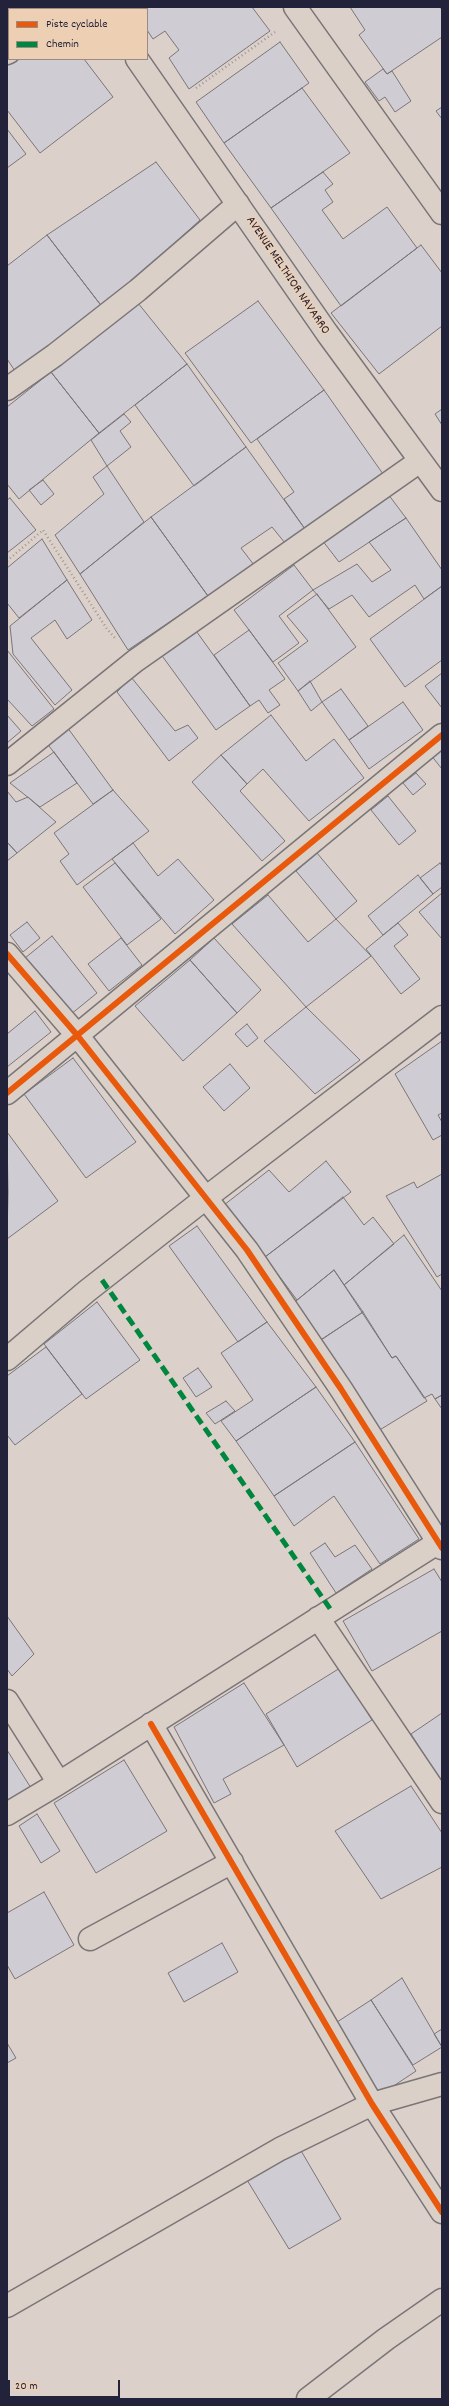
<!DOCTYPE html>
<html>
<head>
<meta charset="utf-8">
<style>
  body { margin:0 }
  #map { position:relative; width:449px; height:2406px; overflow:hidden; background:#dcd0ca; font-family:Dekko,sans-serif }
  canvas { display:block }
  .frame { position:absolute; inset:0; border:8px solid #22223b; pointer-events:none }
  .legend { position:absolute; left:8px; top:8px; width:140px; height:52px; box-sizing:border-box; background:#edd0b4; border:1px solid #9c8a84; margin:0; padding:5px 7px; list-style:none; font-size:12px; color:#22223b }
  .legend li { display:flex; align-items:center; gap:8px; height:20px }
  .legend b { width:20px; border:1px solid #9c8a84 }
  .scale { position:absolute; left:8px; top:2380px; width:112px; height:18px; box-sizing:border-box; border:2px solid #22223b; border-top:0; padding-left:5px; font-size:12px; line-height:14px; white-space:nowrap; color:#22223b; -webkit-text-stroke:3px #edd0b4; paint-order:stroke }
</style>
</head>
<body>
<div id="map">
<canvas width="449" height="2406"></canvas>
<div class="frame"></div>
<ul class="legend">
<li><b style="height:5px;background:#e8590c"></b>Piste cyclable</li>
<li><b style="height:5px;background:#00873e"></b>Chemin</li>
</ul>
<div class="scale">20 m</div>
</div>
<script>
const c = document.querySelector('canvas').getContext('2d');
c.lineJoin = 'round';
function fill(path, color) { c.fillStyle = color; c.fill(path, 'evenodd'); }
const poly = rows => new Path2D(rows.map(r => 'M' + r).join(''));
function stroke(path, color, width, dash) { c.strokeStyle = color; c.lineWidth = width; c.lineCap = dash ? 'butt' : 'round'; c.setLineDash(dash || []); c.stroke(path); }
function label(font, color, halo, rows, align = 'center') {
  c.font = font + ' Dekko,sans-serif'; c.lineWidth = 3; c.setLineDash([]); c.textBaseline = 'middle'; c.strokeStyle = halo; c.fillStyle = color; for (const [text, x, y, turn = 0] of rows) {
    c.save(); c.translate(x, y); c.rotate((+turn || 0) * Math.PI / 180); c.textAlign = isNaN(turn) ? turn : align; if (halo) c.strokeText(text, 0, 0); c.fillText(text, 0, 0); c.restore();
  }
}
const building = poly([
  [7,7,28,7,9,9,9,18,7,19,7,7],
  [143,7,252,7,270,31,189,89,169,58,179,50,165,31,153,39,147,30,147,9,140,9,143,7],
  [350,7,440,7,442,10,442,37,387,74,359,35,365,30,350,7],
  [280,42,309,83,224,143,196,102,280,42],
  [16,59,84,59,113,97,40,153,7,110,7,66,16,59],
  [383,69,387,74,392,71,411,101,395,112,385,97,379,101,365,82,383,69],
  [302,88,350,153,271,208,224,143,302,88],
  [442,107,442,119,436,111,442,107],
  [7,129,26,154,7,168,7,129],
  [156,162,200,220,103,308,47,235,156,162],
  [323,172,333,184,325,190,333,202,322,210,343,239,387,207,417,248,341,306,271,208,323,172],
  [47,235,103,308,15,371,7,359,7,266,47,235],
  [421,245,442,273,442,326,379,374,331,313,421,245],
  [258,301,324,390,251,443,185,353,258,301],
  [138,303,187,364,99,433,51,372,138,303],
  [187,364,246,447,194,486,135,405,187,364],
  [51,372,99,433,19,499,7,484,7,407,51,372],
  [324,390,383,474,305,529,284,499,294,492,257,439,324,390],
  [442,409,442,425,435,414,442,409],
  [124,414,131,422,120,431,131,447,107,466,91,440,124,414],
  [246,447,305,529,285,543,272,527,241,548,254,565,208,596,151,517,246,447],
  [107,466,144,522,80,574,55,535,104,494,93,477,107,466],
  [43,480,54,494,41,505,29,490,43,480],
  [388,494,406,518,339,562,322,540,388,494],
  [10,498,36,530,7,553,7,500,10,498],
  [151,517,208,596,128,650,80,574,151,517],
  [406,518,442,570,442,586,424,599,415,585,369,617,352,595,329,609,313,590,357,564,372,582,391,570,369,542,406,518],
  [42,539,67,580,19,618,7,603,7,568,42,539],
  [294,565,313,590,279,616,299,643,273,662,234,610,294,565],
  [67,580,92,620,67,639,55,620,31,638,72,690,55,705,13,654,10,626,67,580],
  [442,586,442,660,405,687,370,639,442,586],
  [317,594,356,647,298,691,278,663,308,641,287,616,317,594],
  [194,628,250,706,216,730,160,653,194,628],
  [249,630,285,679,269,690,280,705,268,713,259,700,250,706,214,655,249,630],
  [7,650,54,709,32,726,7,699,7,650],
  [442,673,442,708,425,686,442,673],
  [131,677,175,731,188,725,198,738,169,761,117,692,131,677],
  [310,681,322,702,311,711,298,691,310,681],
  [341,689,368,726,349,740,322,702,341,689],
  [403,702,423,730,369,769,349,740,403,702],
  [7,715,21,731,7,743,7,715],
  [271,715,306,761,334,739,364,778,309,821,263,769,247,784,221,755,271,715],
  [67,727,113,790,93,804,46,742,67,727],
  [442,745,442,769,430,754,442,745],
  [54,752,77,783,40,807,10,783,54,752],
  [221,755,247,784,240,791,285,841,262,861,192,782,221,755],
  [416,773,426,784,413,795,403,783,416,773],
  [113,790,149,831,77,885,60,861,69,854,54,833,113,790],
  [7,791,16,802,28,797,56,822,17,853,7,842,7,791],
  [388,796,416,831,399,845,371,810,388,796],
  [7,842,17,853,7,861,7,842],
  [133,843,158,876,178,859,214,900,175,934,112,859,133,843],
  [317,853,357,901,336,919,296,871,317,853],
  [115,863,161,919,127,945,83,887,115,863],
  [440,863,442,866,442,887,433,894,420,878,440,863],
  [418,875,433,894,383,935,368,916,418,875],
  [442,893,442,939,419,912,442,893],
  [268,895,308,942,336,919,371,956,306,1007,232,924,268,895],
  [27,922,40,938,23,952,10,935,27,922],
  [398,923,408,935,394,946,420,979,401,994,366,949,398,923],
  [52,936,97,993,70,1015,25,958,52,936],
  [121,938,142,965,109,991,88,964,121,938],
  [214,938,261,990,237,1013,190,960,214,938],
  [190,960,237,1013,183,1061,135,1006,190,960],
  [306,1007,360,1060,315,1094,264,1041,306,1007],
  [35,1011,51,1032,7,1067,7,1034,35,1011],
  [247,1024,258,1038,247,1047,235,1034,247,1024],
  [442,1041,442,1113,438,1115,442,1122,442,1135,433,1140,395,1074,442,1041],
  [73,1058,136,1142,86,1178,24,1094,73,1058],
  [230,1064,250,1088,224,1111,203,1087,230,1064],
  [7,1132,58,1201,7,1239,8,1193,7,1132],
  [326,1161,351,1192,265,1257,224,1205,269,1170,289,1192,326,1161],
  [442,1174,442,1274,437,1277,386,1196,414,1182,417,1188,442,1174],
  [343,1197,364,1225,373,1217,394,1244,344,1285,334,1270,297,1300,265,1257,343,1197],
  [197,1226,267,1322,238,1342,169,1246,197,1226],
  [404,1235,442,1291,442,1395,435,1399,432,1394,424,1398,396,1356,392,1358,344,1285,404,1235],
  [334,1270,363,1312,319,1341,291,1305,334,1270],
  [97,1302,140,1360,86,1399,44,1344,97,1302],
  [363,1312,392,1358,396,1356,427,1401,378,1431,315,1344,363,1312],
  [267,1322,316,1387,236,1441,221,1421,253,1400,221,1353,267,1322],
  [46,1347,82,1394,15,1445,7,1435,7,1376,46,1347],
  [198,1368,212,1387,196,1397,183,1378,198,1368],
  [316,1387,355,1442,274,1496,236,1441,316,1387],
  [442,1395,442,1409,435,1399,442,1395],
  [226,1401,235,1411,215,1424,206,1413,226,1401],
  [355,1442,419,1539,380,1564,334,1496,294,1526,274,1496,355,1442],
  [325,1543,335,1557,355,1545,372,1569,336,1593,310,1553,325,1543],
  [434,1569,442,1582,442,1631,372,1671,343,1621,434,1569],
  [7,1616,34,1654,12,1676,7,1669,7,1616],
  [340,1668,372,1720,297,1767,266,1714,340,1668],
  [244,1683,284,1745,223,1779,231,1794,214,1803,174,1727,244,1683],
  [442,1713,442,1783,411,1734,442,1713],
  [7,1750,31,1788,7,1802,7,1750],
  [124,1760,167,1831,96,1873,54,1803,124,1760],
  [411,1786,442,1833,442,1867,381,1899,335,1831,411,1786],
  [37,1814,60,1851,41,1863,19,1826,37,1814],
  [44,1892,74,1945,15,1979,7,1965,7,1913,44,1892],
  [222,1943,238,1972,184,2002,168,1973,222,1943],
  [402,1978,442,2047,413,2065,371,2000,402,1978],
  [371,2000,416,2071,380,2095,334,2024,371,2000],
  [442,2029,442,2047,434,2034,442,2029],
  [7,2043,16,2058,7,2063,7,2043],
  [300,2149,341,2219,289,2249,247,2180,300,2149]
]);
fill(building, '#d0ccd4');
stroke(building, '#7a7577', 1);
const minor = poly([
  [101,7,102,9],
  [295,7,442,213],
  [78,9,82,7],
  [7,53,9,52],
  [137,59,327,333,442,490],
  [7,389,55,355,138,290,238,204],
  [7,764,135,661,420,461],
  [7,954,77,1035,247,1250,341,1389,442,1548],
  [7,1093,442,735],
  [7,1359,87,1291,207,1197,442,1017],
  [318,1618,442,1802],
  [7,1701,59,1783],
  [151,1724,372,2104,442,2212],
  [7,1814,59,1783,442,1540],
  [90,1939,232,1862],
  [7,2306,280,2149,372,2104,442,2084],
  [308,2399,386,2339,442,2300]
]);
stroke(minor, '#7a7577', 25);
stroke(poly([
  [196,88,275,32],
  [7,561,43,530,107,629,115,638]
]), '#9f9895', 2.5, [1, 3]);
stroke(minor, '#dad0c7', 22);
stroke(poly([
  [102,1280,331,1610]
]), '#00873e', 5, [10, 5]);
stroke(poly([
  [7,954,77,1035,247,1250,341,1389,442,1548],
  [7,1093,442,735],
  [151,1724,372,2104,442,2212]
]), '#e8590c', 6);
label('13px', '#22223b', '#edd0b4', [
  ["AVENUE MELTHIOR NAVARRO",287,276,56]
]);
</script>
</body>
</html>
